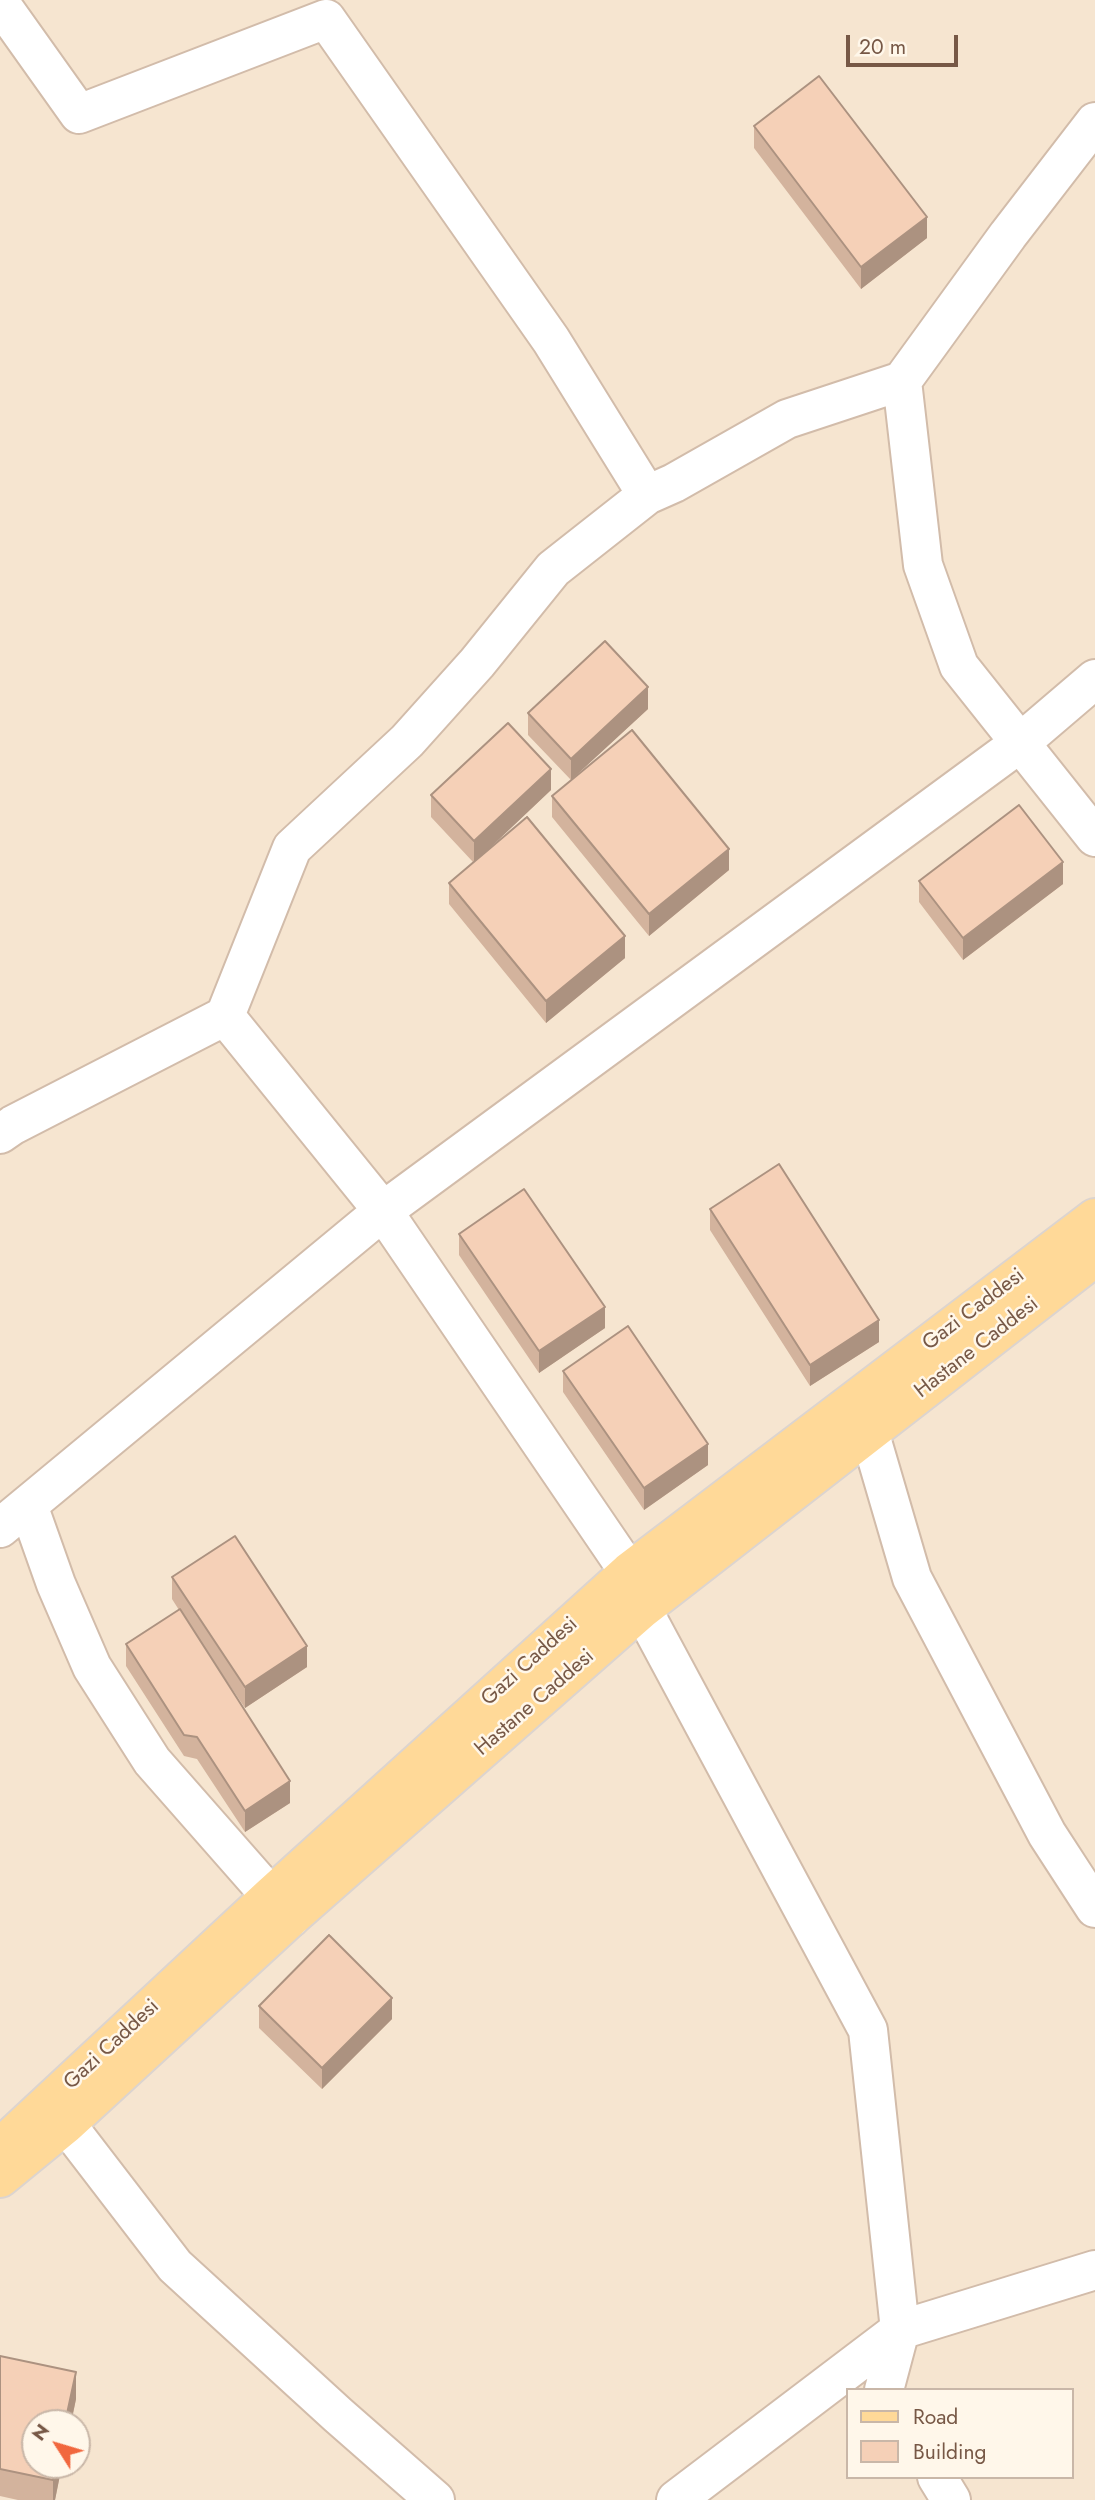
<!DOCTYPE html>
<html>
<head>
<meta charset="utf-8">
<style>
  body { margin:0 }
  #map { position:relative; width:1095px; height:2500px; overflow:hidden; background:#fef3e2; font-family:Jost,sans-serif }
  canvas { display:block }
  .legend { position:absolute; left:846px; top:2388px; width:228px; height:91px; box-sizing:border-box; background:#fff7ea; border:2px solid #c9b7a8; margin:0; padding:9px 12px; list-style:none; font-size:21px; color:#775846 }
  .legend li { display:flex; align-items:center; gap:14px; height:35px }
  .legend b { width:35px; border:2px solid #c9b7a8 }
  .north { position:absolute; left:21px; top:2409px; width:70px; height:70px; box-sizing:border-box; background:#fff7ea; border:2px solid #c9b7a8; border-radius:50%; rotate:307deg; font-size:19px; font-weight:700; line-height:28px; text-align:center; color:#775846 }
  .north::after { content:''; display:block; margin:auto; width:24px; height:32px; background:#f1673e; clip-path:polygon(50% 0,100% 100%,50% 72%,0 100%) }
  .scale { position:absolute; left:846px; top:35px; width:112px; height:32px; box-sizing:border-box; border:4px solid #775846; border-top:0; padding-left:9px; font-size:21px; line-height:24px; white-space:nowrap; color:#775846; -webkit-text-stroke:5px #fff7ea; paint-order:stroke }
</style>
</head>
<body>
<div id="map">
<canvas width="1095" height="2500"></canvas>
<ul class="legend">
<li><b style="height:9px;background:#ffd998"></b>Road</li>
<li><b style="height:19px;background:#f5d0b7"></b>Building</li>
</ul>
<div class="north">N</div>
<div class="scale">20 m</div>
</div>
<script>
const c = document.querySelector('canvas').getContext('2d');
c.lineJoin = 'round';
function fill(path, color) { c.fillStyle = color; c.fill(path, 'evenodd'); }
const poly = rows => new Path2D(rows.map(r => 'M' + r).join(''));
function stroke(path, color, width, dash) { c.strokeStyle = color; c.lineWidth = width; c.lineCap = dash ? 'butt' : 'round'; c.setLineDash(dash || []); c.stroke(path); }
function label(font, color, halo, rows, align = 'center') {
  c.font = font + ' Jost,sans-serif'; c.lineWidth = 5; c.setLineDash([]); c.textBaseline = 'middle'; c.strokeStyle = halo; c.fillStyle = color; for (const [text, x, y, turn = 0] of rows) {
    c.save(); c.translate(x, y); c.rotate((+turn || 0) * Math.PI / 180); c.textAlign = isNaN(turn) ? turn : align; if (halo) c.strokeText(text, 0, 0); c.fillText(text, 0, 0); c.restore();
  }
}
fill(poly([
  [0,0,1095,0,1095,2500,0,2500],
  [848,2390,1072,2390,1072,2477,848,2477],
  [35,2423,77,2423,77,2465,35,2465]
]), '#f6e5d0');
const minor = poly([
  [0,3,79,114,326,19,551,340,647,495],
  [902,381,923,565,959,666,1095,837],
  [0,1134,13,1125,225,1016],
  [869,1431,912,1578,1047,1834,1095,1908],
  [28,1505,56,1584,92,1667,152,1761,290,1918],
  [0,1528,383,1211,1020,743,1095,679],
  [66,2124,175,2266,338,2415,435,2500],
  [884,2390,900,2330,868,2030,642,1609,629,1572,383,1211,225,1016,292,848,407,741,477,663,553,569,647,495,674,483,787,419,902,381,1008,235,1095,122],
  [937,2477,951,2500],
  [676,2500,900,2330,1095,2270]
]);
const major = poly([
  [0,2148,271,1896,629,1572,1095,1218],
  [0,2178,66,2124,290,1918,642,1609,1095,1257]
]);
stroke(minor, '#d2bcaa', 42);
stroke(major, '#dcd4cf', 42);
stroke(minor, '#fff', 38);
stroke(major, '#ffd998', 38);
fill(poly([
  [754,126,927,238,861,289,754,148],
  [648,709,571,780,528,735,528,713],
  [551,790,481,856,625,958,546,1023,449,904,449,883,473,862,431,817,431,795],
  [552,796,729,870,649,936,552,817],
  [919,881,1063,884,963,960,919,902],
  [710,1209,879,1342,810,1386,710,1230],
  [459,1234,605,1328,539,1373,459,1255],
  [563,1371,708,1465,644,1510,563,1392],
  [172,1577,307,1667,245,1708,201,1643,290,1803,245,1832,197,1759,184,1756,126,1666,126,1644,179,1610,172,1599],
  [259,2006,392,2019,322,2089,259,2028],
  [0,2356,76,2399,71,2423,35,2423,62,2465,55,2500,18,2500,0,2496]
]), '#d3b39d');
fill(poly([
  [927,217,927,238,861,289,861,267],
  [648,687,648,709,571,780,571,759],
  [551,769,551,790,474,863,474,841],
  [729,849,729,870,649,936,649,914],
  [1063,862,1063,884,963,960,963,938],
  [625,936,625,958,546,1023,546,1001],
  [605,1307,605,1328,539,1373,539,1351],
  [879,1320,879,1342,810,1386,810,1365],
  [708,1444,708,1465,644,1510,644,1488],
  [307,1646,307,1667,245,1708,245,1687],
  [290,1781,290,1803,245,1832,245,1811],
  [392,1998,392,2019,322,2089,322,2068],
  [76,2372,76,2399,71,2423,65,2423],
  [56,2465,62,2465,55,2500,53,2500,53,2480]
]), '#ac9280');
const building = poly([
  [819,76,927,217,861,267,754,126,819,76],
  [605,641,648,687,571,759,528,713,605,641],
  [508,723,551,769,474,841,431,795,508,723],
  [632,730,729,849,649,914,552,796,632,730],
  [1019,805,1063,862,963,938,919,881,1019,805],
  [527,817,625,936,546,1001,449,883,527,817],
  [779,1164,879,1320,810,1365,710,1209,779,1164],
  [524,1189,605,1307,539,1351,459,1234,524,1189],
  [628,1326,708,1444,644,1488,563,1371,628,1326],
  [235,1536,307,1646,245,1687,172,1577,235,1536],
  [180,1609,290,1781,245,1811,197,1737,184,1735,126,1644,180,1609],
  [329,1935,392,1998,322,2068,259,2006,329,1935],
  [0,2356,76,2372,65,2423,35,2423,35,2465,56,2465,53,2480,0,2469,0,2356]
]);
fill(building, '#f5d0b7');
stroke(building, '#ac9280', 2);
label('21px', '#775846', '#fff7ea', [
  ["Gazi Caddesi",974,1310,-37],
  ["Hastane Caddesi",977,1348,-38],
  ["Gazi Caddesi",530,1662,-42],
  ["Hastane Caddesi",535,1703,-41],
  ["Gazi Caddesi",112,2045,-43]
]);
</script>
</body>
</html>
